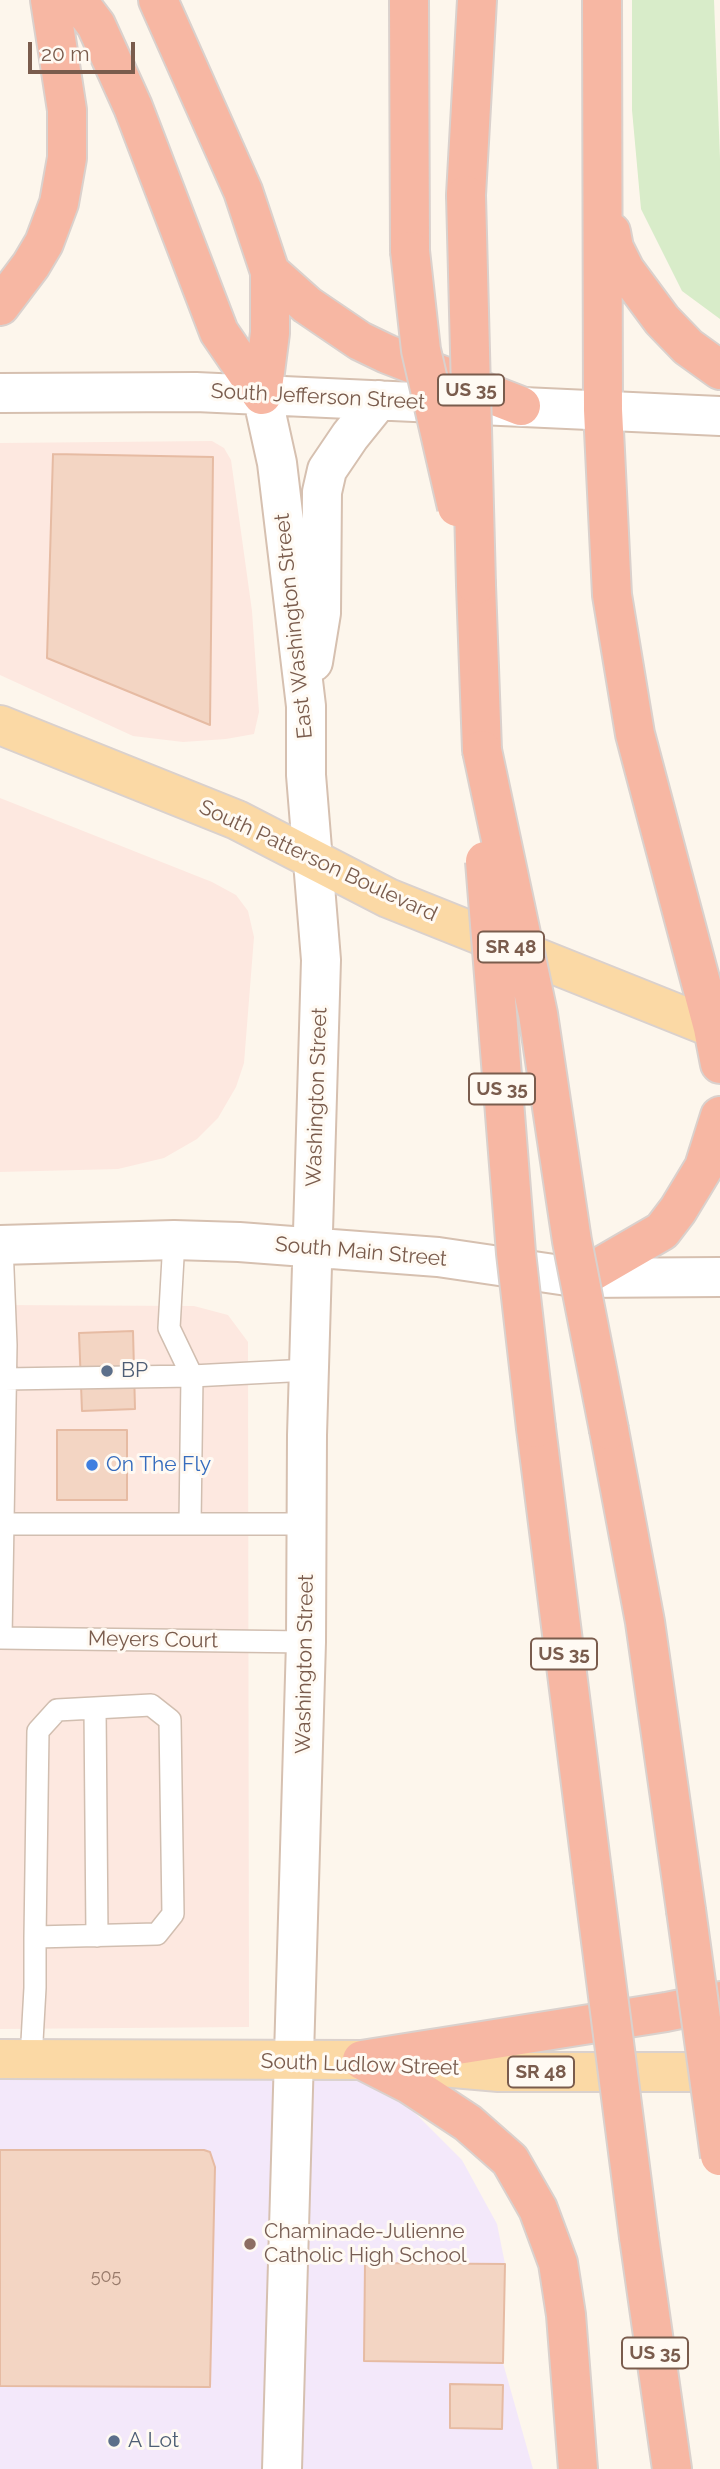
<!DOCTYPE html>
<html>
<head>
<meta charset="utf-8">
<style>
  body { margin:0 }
  #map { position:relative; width:720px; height:2469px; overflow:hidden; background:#fdf6ec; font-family:Raleway,sans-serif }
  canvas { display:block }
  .scale { position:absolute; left:28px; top:42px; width:107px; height:32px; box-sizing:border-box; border:4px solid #7a5c4d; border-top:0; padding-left:9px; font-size:21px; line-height:24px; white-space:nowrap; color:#7a5c4d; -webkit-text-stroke:5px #fffaf3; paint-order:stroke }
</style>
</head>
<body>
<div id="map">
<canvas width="720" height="2469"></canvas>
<div class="scale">20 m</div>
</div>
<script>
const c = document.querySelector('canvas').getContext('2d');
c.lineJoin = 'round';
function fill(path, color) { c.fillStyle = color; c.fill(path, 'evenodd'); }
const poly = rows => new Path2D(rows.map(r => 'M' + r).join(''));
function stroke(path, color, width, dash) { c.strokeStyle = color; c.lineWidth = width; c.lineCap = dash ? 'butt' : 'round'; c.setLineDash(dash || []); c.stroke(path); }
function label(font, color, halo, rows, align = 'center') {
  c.font = font + ' Raleway,sans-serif'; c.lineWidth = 6; c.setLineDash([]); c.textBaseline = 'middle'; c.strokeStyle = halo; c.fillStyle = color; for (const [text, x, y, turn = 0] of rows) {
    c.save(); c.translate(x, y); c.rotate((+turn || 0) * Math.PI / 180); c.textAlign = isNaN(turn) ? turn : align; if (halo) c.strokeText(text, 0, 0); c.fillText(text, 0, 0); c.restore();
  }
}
fill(poly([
  [212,441,224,448,231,460,252,611,259,712,254,734,226,739,183,742,133,736,0,675,0,443],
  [0,798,212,882,236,895,248,911,254,937,244,1063,236,1087,218,1118,197,1139,164,1158,118,1169,0,1172],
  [0,1305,194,1306,228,1315,248,1342,249,2027,0,2029]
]), '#fde8e0');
fill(poly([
  [0,2059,362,2060,462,2160,497,2224,505,2264,503,2363,533,2469,0,2469]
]), '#f3e8fa');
fill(poly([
  [632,0,714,0,720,159,720,319,682,291,641,209,632,110]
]), '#d8ecc9');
const building = poly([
  [53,454,213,457,210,725,47,658,53,454],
  [133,1331,135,1409,82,1411,79,1333,133,1331],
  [57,1430,127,1430,127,1500,57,1500,57,1430],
  [0,2150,204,2150,210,2152,215,2167,210,2387,0,2386,0,2150],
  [365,2263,505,2264,503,2363,364,2361,365,2263],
  [450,2384,503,2385,502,2429,450,2428,450,2384]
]);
fill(building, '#f3d5c3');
stroke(building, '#e6bba3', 2);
const lane = poly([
  [174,1240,169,1328,192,1376,190,1524],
  [5,1379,192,1376,309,1370],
  [3,1524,307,1524],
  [0,1638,306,1642],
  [1,1638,6,1345,2,1245],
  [95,1708,97,1936],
  [31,2059,35,1988,35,1937,38,1731,57,1710,151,1705,170,1720,173,1914,157,1934,35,1937]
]);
const secondary = poly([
  [0,393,196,392,720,416],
  [262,395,277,463,306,706,306,775,321,960,307,1435,306,1642,282,2469],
  [313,662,321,613,322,492,327,470,350,436,379,400],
  [0,1245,174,1240,239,1242,438,1257,581,1278,720,1277]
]);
const primary = poly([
  [0,725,237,820,388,898,713,1028,720,1027],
  [0,2059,362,2060,499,2072,720,2072]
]);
const highway = poly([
  [77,0,96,25,133,107,219,332,262,395],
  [158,0,243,191,270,272,270,333,262,395],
  [409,0,410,251],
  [602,0,603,410,612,595,635,734,713,1028,720,1064],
  [466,195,477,0],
  [611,232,614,248,625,270,662,320,688,347,720,370],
  [270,272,307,305,360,341,387,354,521,406],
  [0,306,31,265,44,243,59,203,67,158,67,110,50,0],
  [476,585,482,750],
  [581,1278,662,1231,678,1210,704,1167,720,1116],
  [536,1428,593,1879],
  [609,1430,645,1622,686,1910],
  [362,2060,409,2084,468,2123,510,2160,538,2209,558,2263,566,2315,578,2469],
  [362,2060,666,2012,720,2001],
  [639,2237,672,2469]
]);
stroke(lane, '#d1beb0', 24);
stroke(secondary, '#d6c0b0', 42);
stroke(primary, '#dad1cd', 42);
stroke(highway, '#dad1cd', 42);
stroke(lane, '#fff', 21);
stroke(secondary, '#fff', 38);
stroke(primary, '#fbd9a5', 38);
stroke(highway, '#f7b7a3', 38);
const highwayBridge = poly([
  [466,195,476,585],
  [410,251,421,350,457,507],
  [482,750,538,1014,572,1241,609,1430],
  [485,861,516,1253,536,1428],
  [593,1879,639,2237],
  [686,1910,720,2156]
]);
stroke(highwayBridge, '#dad1cd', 42, []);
stroke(highwayBridge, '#f7b7a3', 38);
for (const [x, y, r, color] of [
  [107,1371,7,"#5c6f8a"],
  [92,1465,7,"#3f7fe0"],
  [250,2244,7,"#8d6e63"],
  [114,2441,7,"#5c6f8a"]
]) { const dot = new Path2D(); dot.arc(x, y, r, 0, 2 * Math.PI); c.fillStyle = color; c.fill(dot); stroke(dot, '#fffaf3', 2.5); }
label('18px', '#987a6a', null, [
  ["505",106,2277]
]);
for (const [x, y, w] of [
  [471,390,66],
  [511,947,66],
  [502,1089,66],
  [564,1654,66],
  [541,2072,66],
  [655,2353,66]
]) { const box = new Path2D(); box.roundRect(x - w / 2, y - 15.5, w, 31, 5); c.fillStyle = '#fffaf3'; c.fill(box); stroke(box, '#7a5c4d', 2); }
label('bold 19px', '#7a5c4d', null, [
  ["US 35",471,390],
  ["SR 48",511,947],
  ["US 35",502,1089],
  ["US 35",564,1654],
  ["SR 48",541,2072],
  ["US 35",655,2353]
]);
label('21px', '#7a5c4d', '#fffaf3', [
  ["South Jefferson Street",318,397,3],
  ["East Washington Street",294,626,-96],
  ["South Patterson Boulevard",318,861,25],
  ["Washington Street",317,1097,-88],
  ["South Main Street",361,1252,5],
  ["Meyers Court",153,1640,1],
  ["Washington Street",305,1664,-89],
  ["South Ludlow Street",360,2065,2]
]);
label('21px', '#4e5e75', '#fffaf3', [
  ["BP",121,1371],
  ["A Lot",128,2441]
], 'left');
label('21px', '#366cbe', '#fffaf3', [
  ["On The Fly",106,1465]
], 'left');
label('21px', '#785e54', '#fffaf3', [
  ["Chaminade-Julienne",264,2232],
  ["Catholic High School",264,2256]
], 'left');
</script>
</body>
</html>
